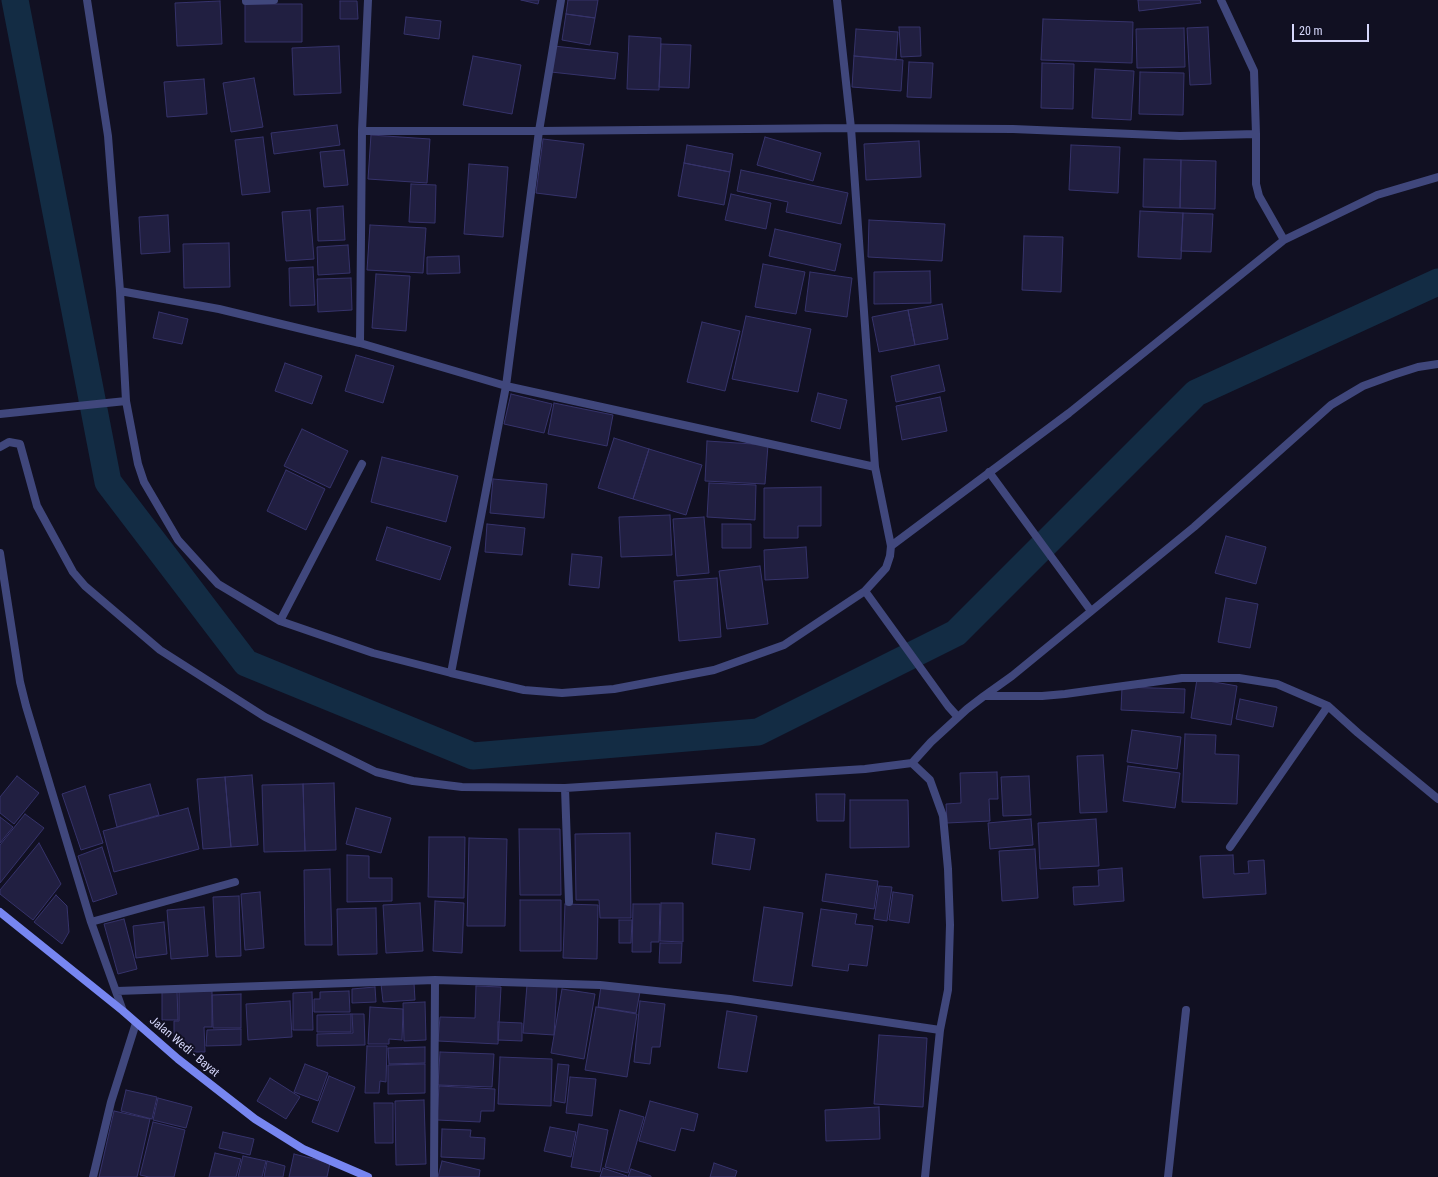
<!DOCTYPE html>
<html>
<head>
<meta charset="utf-8">
<style>
  body { margin:0 }
  #map { position:relative; width:1438px; height:1177px; overflow:hidden; background:#111022; font-family:"Roboto Condensed",sans-serif }
  canvas { display:block }
  .scale { position:absolute; left:1292px; top:24px; width:77px; height:18px; box-sizing:border-box; border:2px solid #d6d7fb; border-top:0; padding-left:5px; font-size:12px; line-height:14px; white-space:nowrap; color:#d6d7fb; -webkit-text-stroke:3px #111022; paint-order:stroke }
</style>
</head>
<body>
<div id="map">
<canvas width="1438" height="1177"></canvas>
<div class="scale">20 m</div>
</div>
<script>
const c = document.querySelector('canvas').getContext('2d');
c.lineJoin = 'round';
const poly = rows => new Path2D(rows.map(r => 'M' + r).join(''));
function stroke(path, color, width, dash) { c.strokeStyle = color; c.lineWidth = width; c.lineCap = dash ? 'butt' : 'round'; c.setLineDash(dash || []); c.stroke(path); }
function fill(path, color) { c.fillStyle = color; c.fill(path, 'evenodd'); }
function label(font, color, halo, rows, align = 'center') {
  c.font = font + ' "Roboto Condensed",sans-serif'; c.lineWidth = 4; c.setLineDash([]); c.textBaseline = 'middle'; c.strokeStyle = halo; c.fillStyle = color; for (const [text, x, y, turn = 0] of rows) {
    c.save(); c.translate(x, y); c.rotate((+turn || 0) * Math.PI / 180); c.textAlign = isNaN(turn) ? turn : align; if (halo) c.strokeText(text, 0, 0); c.fillText(text, 0, 0); c.restore();
  }
}
stroke(poly([
  [15,0,108,482,246,663,473,756,758,732,956,633,1196,393,1438,282]
]), '#132c44', 27);
const building = poly([
  [521,0,539,0,538,4,521,0],
  [568,0,598,0,595,18,566,14,568,0],
  [1138,0,1200,0,1201,3,1139,11,1138,0],
  [220,1,222,44,177,46,175,3,220,1],
  [340,1,357,1,358,19,340,19,340,1],
  [245,4,302,4,302,42,245,42,245,4],
  [566,14,595,18,590,45,562,40,566,14],
  [406,17,441,21,439,39,404,34,406,17],
  [1043,19,1133,22,1132,63,1041,60,1043,19],
  [899,27,920,27,921,56,901,57,899,27],
  [1208,27,1211,84,1190,85,1187,28,1208,27],
  [1184,28,1185,67,1137,68,1136,29,1184,28],
  [856,29,898,32,896,60,854,56,856,29],
  [629,36,661,38,659,90,627,89,629,36],
  [661,44,691,45,689,88,659,87,661,44],
  [339,46,341,93,294,95,292,48,339,46],
  [554,46,618,53,615,79,551,72,554,46],
  [473,56,521,65,512,114,463,105,473,56],
  [854,56,903,60,901,91,852,87,854,56],
  [909,62,933,63,931,98,907,97,909,62],
  [1042,63,1074,64,1073,109,1041,108,1042,63],
  [1095,69,1134,71,1131,120,1092,118,1095,69],
  [1140,72,1184,73,1183,115,1139,114,1140,72],
  [254,78,263,127,231,132,223,83,254,78],
  [204,79,207,114,167,117,164,82,204,79],
  [337,125,340,145,274,154,271,133,337,125],
  [371,135,430,139,427,183,368,179,371,135],
  [263,137,270,192,242,195,235,140,263,137],
  [765,137,821,153,813,181,757,165,765,137],
  [543,139,584,144,576,198,536,193,543,139],
  [919,141,921,177,866,180,864,144,919,141],
  [687,145,733,154,730,172,684,163,687,145],
  [1071,145,1120,147,1118,193,1069,190,1071,145],
  [344,150,348,185,324,187,320,152,344,150],
  [1144,159,1181,160,1180,208,1143,207,1144,159],
  [1181,160,1216,161,1215,209,1180,208,1181,160],
  [684,163,730,172,724,205,678,196,684,163],
  [469,164,508,167,503,237,464,234,469,164],
  [741,170,848,193,841,224,786,212,788,202,737,191,741,170],
  [411,184,436,185,435,223,409,222,411,184],
  [731,194,771,203,766,229,725,220,731,194],
  [343,206,345,240,318,241,317,208,343,206],
  [310,210,314,259,286,261,282,212,310,210],
  [1140,211,1183,213,1181,259,1138,257,1140,211],
  [1183,213,1213,214,1211,252,1181,251,1183,213],
  [168,215,170,252,141,254,139,217,168,215],
  [869,220,945,224,942,261,868,257,869,220],
  [370,225,426,228,423,273,367,270,370,225],
  [775,229,841,244,835,271,769,256,775,229],
  [1024,236,1063,237,1061,292,1022,290,1024,236],
  [229,243,230,287,184,288,183,244,229,243],
  [348,245,350,273,318,275,317,247,348,245],
  [459,256,460,273,427,274,427,257,459,256],
  [763,264,805,272,796,314,755,307,763,264],
  [313,267,315,305,290,306,289,268,313,267],
  [930,271,931,303,874,304,874,272,930,271],
  [810,272,852,278,847,317,805,311,810,272],
  [376,274,410,276,406,331,372,328,376,274],
  [351,278,352,310,318,312,317,279,351,278],
  [942,304,948,339,915,345,908,310,942,304],
  [908,310,915,345,879,352,872,317,908,310],
  [159,312,188,319,182,344,153,338,159,312],
  [746,316,811,329,798,392,732,379,746,316],
  [702,322,740,331,725,391,687,382,702,322],
  [356,355,394,366,383,403,345,391,356,355],
  [285,363,322,376,312,404,275,391,285,363],
  [939,365,945,391,896,402,891,376,939,365],
  [818,393,847,400,840,429,811,421,818,393],
  [511,394,552,404,544,433,504,424,511,394],
  [940,397,947,431,902,440,896,406,940,397],
  [554,403,613,415,607,446,548,434,554,403],
  [302,429,348,451,330,488,284,466,302,429],
  [614,438,649,449,633,499,598,488,614,438],
  [707,441,768,445,765,484,705,481,707,441],
  [649,449,702,465,686,515,633,499,649,449],
  [382,457,458,476,446,522,371,502,382,457],
  [286,470,325,489,306,530,267,511,286,470],
  [493,479,547,484,544,518,490,513,493,479],
  [709,483,756,485,755,520,707,517,709,483],
  [821,487,821,526,798,526,798,538,764,538,764,488,821,487],
  [670,515,672,555,621,557,619,517,670,515],
  [704,517,709,573,677,576,673,519,704,517],
  [487,524,525,528,522,555,485,552,487,524],
  [722,524,751,524,751,548,722,548,722,524],
  [387,527,451,547,440,580,376,560,387,527],
  [1226,536,1266,547,1256,584,1215,573,1226,536],
  [806,547,808,578,765,580,764,550,806,547],
  [572,554,602,557,599,588,569,585,572,554],
  [760,566,768,624,727,629,719,571,760,566],
  [717,578,721,637,679,641,674,581,717,578],
  [1226,598,1258,604,1250,648,1218,642,1226,598],
  [1197,679,1237,686,1231,725,1191,718,1197,679],
  [1122,687,1185,689,1184,713,1121,710,1122,687],
  [1240,699,1277,707,1273,727,1236,719,1240,699],
  [1132,730,1181,737,1177,769,1127,762,1132,730],
  [1185,734,1216,735,1215,754,1239,755,1237,804,1182,802,1185,734],
  [1103,755,1107,812,1080,813,1077,756,1103,755],
  [1128,766,1180,773,1175,808,1123,801,1128,766],
  [997,772,998,799,989,799,990,821,947,823,946,804,961,803,960,773,997,772],
  [252,775,258,845,231,847,225,777,252,775],
  [17,776,39,793,14,824,0,813,0,797,17,776],
  [1029,776,1031,815,1003,816,1001,777,1029,776],
  [225,777,231,847,203,849,197,779,225,777],
  [334,783,336,850,305,851,303,784,334,783],
  [150,784,159,815,117,827,109,795,150,784],
  [303,784,305,851,264,852,262,785,303,784],
  [85,786,103,843,81,850,62,794,85,786],
  [816,794,845,794,844,821,817,821,816,794],
  [850,800,908,800,909,847,850,848,850,800],
  [188,808,199,849,114,872,103,831,188,808],
  [356,808,391,818,381,853,346,844,356,808],
  [25,814,44,828,0,883,0,845,25,814],
  [0,817,13,827,0,843,0,817],
  [1031,819,1033,845,990,849,988,823,1031,819],
  [1096,819,1099,866,1040,869,1038,823,1096,819],
  [519,829,560,829,561,895,520,895,519,829],
  [630,833,631,918,600,918,599,900,576,900,575,834,630,833],
  [716,833,755,839,750,870,712,864,716,833],
  [429,837,465,837,464,898,428,897,429,837],
  [469,838,507,839,505,926,467,926,469,838],
  [39,843,61,884,33,920,0,894,0,890,39,843],
  [102,847,117,894,93,902,78,856,102,847],
  [1035,849,1038,898,1002,901,999,851,1035,849],
  [347,855,369,856,369,878,392,878,392,901,347,902,347,855],
  [1233,855,1234,874,1249,873,1248,861,1264,860,1266,894,1203,898,1200,856,1233,855],
  [1122,868,1124,901,1074,905,1073,887,1099,886,1098,870,1122,868],
  [330,869,332,945,305,945,304,870,330,869],
  [826,874,878,881,874,909,822,901,826,874],
  [879,886,892,887,887,921,874,919,879,886],
  [260,892,264,948,245,950,241,894,260,892],
  [893,892,913,895,909,923,889,920,893,892],
  [56,895,67,906,69,932,62,944,34,922,56,895],
  [239,896,241,956,216,957,213,897,239,896],
  [520,900,561,900,561,951,520,951,520,900],
  [435,901,464,903,462,953,433,951,435,901],
  [420,903,423,951,386,953,383,905,420,903],
  [661,903,683,903,683,942,660,941,661,903],
  [565,904,598,905,597,959,563,958,565,904],
  [633,904,660,904,659,942,651,942,651,952,632,952,633,904],
  [204,907,208,956,171,959,167,910,204,907],
  [764,907,803,913,792,986,753,981,764,907],
  [376,908,377,954,338,955,337,909,376,908],
  [821,909,857,914,855,924,873,926,867,966,849,964,848,971,812,966,821,909],
  [124,919,137,969,118,974,104,924,124,919],
  [619,920,632,920,631,943,619,943,619,920],
  [164,922,167,954,136,958,133,926,164,922],
  [660,943,682,943,681,963,659,963,660,943],
  [414,983,415,1000,383,1002,381,984,414,983],
  [527,985,557,987,554,1035,523,1033,527,985],
  [476,986,501,987,498,1044,438,1041,440,1017,475,1018,476,986],
  [601,986,640,992,636,1013,598,1007,601,986],
  [375,987,376,1002,352,1003,352,989,375,987],
  [562,989,595,994,584,1059,551,1053,562,989],
  [162,990,177,990,178,1020,162,1020,162,990],
  [179,991,212,991,212,1027,204,1027,205,1052,184,1052,184,1038,174,1038,174,1021,179,1021,179,991],
  [349,991,350,1012,314,1012,314,999,320,999,320,992,349,991],
  [312,992,313,1030,293,1030,293,993,312,992],
  [241,994,241,1028,213,1028,212,995,241,994],
  [290,1001,292,1037,248,1040,246,1004,290,1001],
  [640,1001,665,1004,660,1047,652,1047,650,1064,634,1062,640,1001],
  [425,1002,426,1040,404,1041,403,1003,425,1002],
  [370,1007,403,1009,402,1040,389,1039,389,1044,368,1044,370,1007],
  [596,1007,637,1014,627,1077,585,1070,596,1007],
  [727,1011,757,1016,747,1072,718,1068,727,1011],
  [351,1014,351,1032,317,1032,317,1015,351,1014],
  [352,1014,364,1014,365,1045,317,1046,317,1034,353,1033,352,1014],
  [498,1022,522,1023,522,1041,498,1040,498,1022],
  [241,1029,241,1045,206,1046,207,1030,241,1029],
  [879,1035,927,1038,923,1107,874,1104,879,1035],
  [367,1046,387,1046,386,1082,380,1081,379,1093,365,1093,367,1046],
  [425,1047,425,1063,389,1064,388,1048,425,1047],
  [440,1052,494,1054,492,1087,438,1085,440,1052],
  [500,1057,552,1059,551,1106,498,1104,500,1057],
  [305,1064,328,1073,318,1101,294,1092,305,1064],
  [425,1064,425,1093,388,1094,388,1065,425,1064],
  [558,1064,569,1065,565,1103,554,1101,558,1064],
  [329,1076,355,1087,338,1132,312,1122,329,1076],
  [570,1077,596,1079,592,1116,566,1113,570,1077],
  [270,1078,300,1097,286,1119,257,1101,270,1078],
  [439,1086,495,1089,494,1111,481,1111,480,1122,437,1120,439,1086],
  [126,1090,157,1097,152,1119,121,1111,126,1090],
  [158,1098,192,1107,186,1128,153,1120,158,1098],
  [424,1100,426,1164,396,1165,395,1101,424,1100],
  [650,1101,698,1114,694,1131,681,1128,675,1151,639,1141,650,1101],
  [374,1103,393,1103,393,1143,375,1143,374,1103],
  [879,1107,880,1139,826,1141,825,1110,879,1107],
  [620,1110,644,1117,628,1173,605,1167,620,1110],
  [114,1111,150,1119,137,1177,99,1177,114,1111],
  [153,1122,185,1130,174,1177,149,1177,140,1175,153,1122],
  [579,1124,608,1130,600,1172,571,1167,579,1124],
  [550,1127,576,1132,571,1157,544,1151,550,1127],
  [442,1129,471,1130,470,1137,485,1138,484,1159,441,1157,442,1129],
  [223,1132,254,1139,250,1155,219,1148,223,1132],
  [215,1153,241,1159,236,1177,209,1177,215,1153],
  [294,1154,330,1163,327,1177,289,1177,294,1154],
  [243,1156,266,1161,262,1177,238,1177,243,1156],
  [267,1161,285,1166,283,1177,264,1177,267,1161],
  [442,1161,480,1170,479,1177,438,1177,442,1161],
  [714,1163,737,1171,735,1177,710,1177,714,1163],
  [603,1168,627,1176,627,1177,600,1177,603,1168],
  [631,1169,651,1176,651,1177,628,1177,631,1169]
]);
fill(building, '#211f41');
stroke(building, '#36336b', 1);
stroke(poly([
  [246,1,274,0]
]), '#40477c', 8);
stroke(poly([
  [87,0,108,136,120,291,126,401,138,464,144,482,178,540,218,584,280,621,373,653,451,673,524,690,562,693,614,689,714,670,784,645,865,591,886,568,890,556,891,546,875,467,851,128,837,0],
  [1221,0,1254,71,1256,134],
  [362,131,539,131,851,128,1013,129,1180,136,1256,134,1256,184,1259,196,1284,240],
  [120,291,219,309,360,343,506,386,875,467],
  [360,343,362,131,368,0],
  [0,414,126,401],
  [0,447,9,442,20,444,37,506,73,572,85,586,160,650,265,717,376,772,413,781,462,787,565,788,865,769,912,763],
  [989,472,1091,611],
  [891,546,1069,413,1284,240,1377,195,1438,177],
  [0,553,20,682,26,706,91,922,123,1011],
  [865,591,948,706,957,716],
  [280,621,362,464],
  [451,673,506,386,539,131,561,0],
  [984,696,1012,676,1194,527,1331,405,1363,386,1393,375,1418,367,1438,364],
  [565,788,569,902],
  [1230,847,1328,706],
  [91,922,235,882],
  [117,991,435,980,600,985,730,999,940,1030],
  [93,1177,111,1102,136,1023],
  [434,1177,435,980],
  [925,1177,940,1030,948,990,950,925,948,869,943,816,930,780,912,763,931,742,967,709,984,696,1042,696,1065,694,1182,678,1239,678,1277,684,1328,706,1358,733,1438,799],
  [1168,1177,1186,1010]
]), '#40477c', 8);
stroke(poly([
  [0,912,123,1011,178,1059,255,1119,303,1149,368,1177]
]), '#7786f1', 8);
label('12px', '#d6d7fb', '#111022', [
  ["Jalan Wedi - Bayat",184,1047,40]
]);
</script>
</body>
</html>
